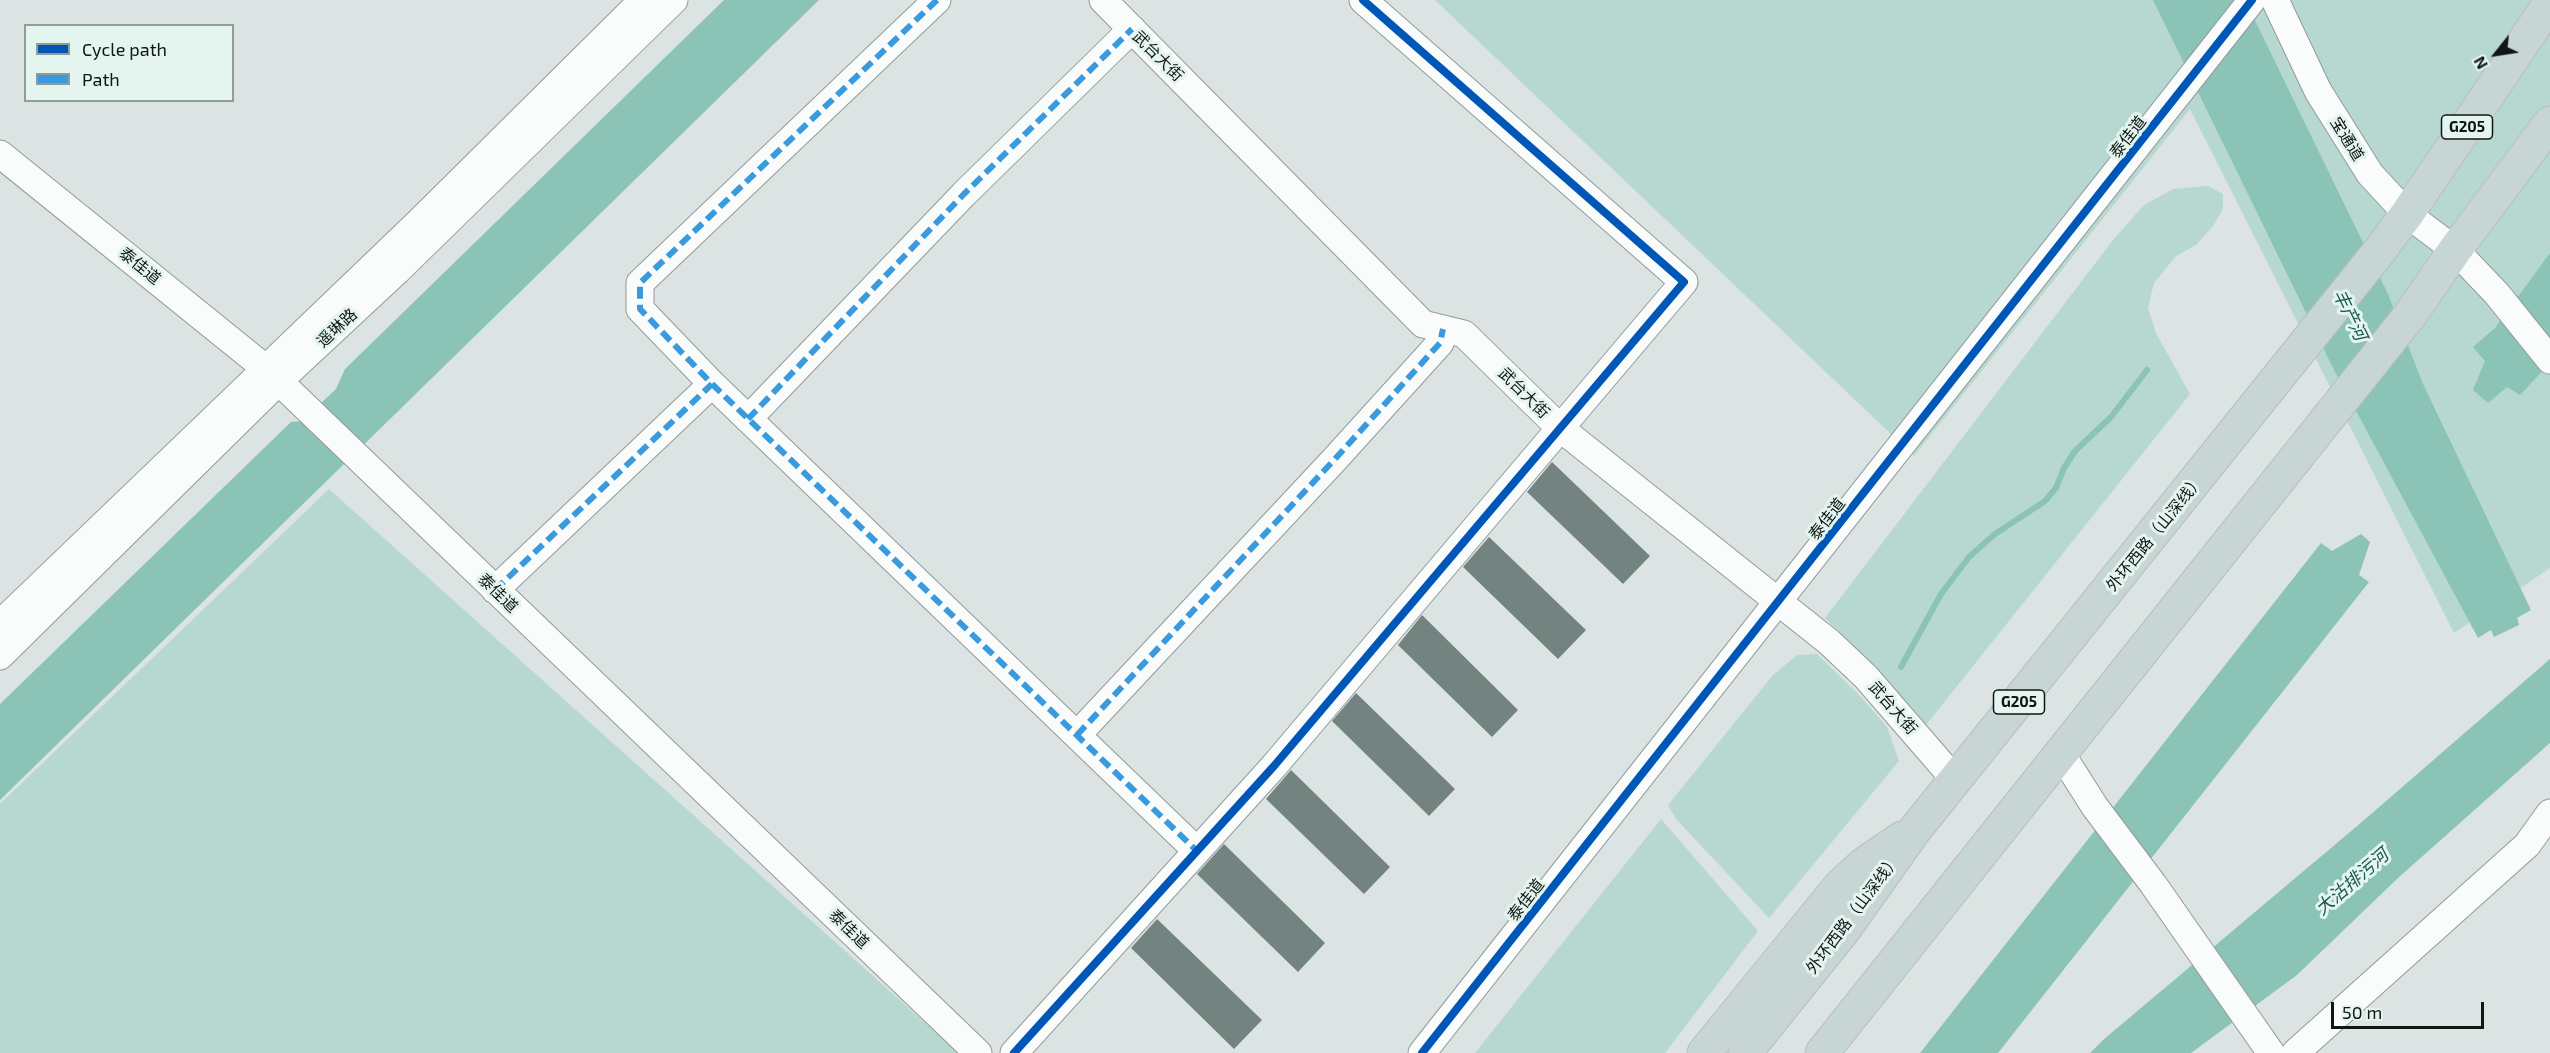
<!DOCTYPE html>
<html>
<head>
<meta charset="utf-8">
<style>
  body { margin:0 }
  #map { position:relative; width:2550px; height:1053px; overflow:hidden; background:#dbe4e2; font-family:"Exo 2",sans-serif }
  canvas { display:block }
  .legend { position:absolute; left:24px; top:24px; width:210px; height:78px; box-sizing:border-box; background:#e4f5f0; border:2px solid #8f9c98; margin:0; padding:8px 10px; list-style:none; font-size:18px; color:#101614 }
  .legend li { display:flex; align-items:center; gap:12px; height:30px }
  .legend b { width:30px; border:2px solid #8f9c98 }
  .north { position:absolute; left:2466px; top:24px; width:60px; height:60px; -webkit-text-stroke:4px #e4f5f0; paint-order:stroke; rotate:240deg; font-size:16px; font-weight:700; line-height:24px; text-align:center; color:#101614 }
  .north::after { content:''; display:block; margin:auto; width:21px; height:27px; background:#101614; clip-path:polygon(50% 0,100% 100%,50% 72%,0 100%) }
  .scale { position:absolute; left:2331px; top:1002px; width:153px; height:27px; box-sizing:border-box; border:3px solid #101614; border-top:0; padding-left:8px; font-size:18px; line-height:21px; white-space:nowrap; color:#101614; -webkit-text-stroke:4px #e4f5f0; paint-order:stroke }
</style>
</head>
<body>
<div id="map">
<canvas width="2550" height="1053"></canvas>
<ul class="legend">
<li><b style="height:8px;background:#0057b8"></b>Cycle path</li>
<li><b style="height:8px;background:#3a9ade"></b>Path</li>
</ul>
<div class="north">N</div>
<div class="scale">50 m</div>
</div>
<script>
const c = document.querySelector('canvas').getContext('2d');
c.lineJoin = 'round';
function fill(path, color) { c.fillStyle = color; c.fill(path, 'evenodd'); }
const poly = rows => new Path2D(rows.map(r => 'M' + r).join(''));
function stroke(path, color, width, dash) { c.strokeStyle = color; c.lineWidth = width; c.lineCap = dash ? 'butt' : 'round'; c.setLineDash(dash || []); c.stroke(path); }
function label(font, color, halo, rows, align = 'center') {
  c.font = font + ' "Exo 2","Noto Sans SC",sans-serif'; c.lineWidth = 6; c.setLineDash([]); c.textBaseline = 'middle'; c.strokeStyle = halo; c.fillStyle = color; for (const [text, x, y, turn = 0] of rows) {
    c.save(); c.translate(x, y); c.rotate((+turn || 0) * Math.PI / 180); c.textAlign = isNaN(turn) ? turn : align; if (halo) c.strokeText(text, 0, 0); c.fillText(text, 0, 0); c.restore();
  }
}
fill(poly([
  [1435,0,2550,0,2550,568,2454,633,2190,109,1914,456],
  [2208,186,2223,194,2223,209,2213,226,2196,245,2176,256,2154,283,2148,308,2156,333,2190,394,1926,725,1880,672,1825,618,2113,240,2144,205,2173,189],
  [329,489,959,1053,0,1053,0,804],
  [1817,654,1861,697,1887,727,1899,761,1769,918,1676,819,1668,805,1773,675,1797,655],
  [1661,819,1758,931,1665,1053,1475,1053]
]), '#b7d8d0');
fill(poly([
  [724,0,819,0,0,800,0,704,291,422,302,421,336,389,345,369],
  [2153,0,2245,0,2388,294,2423,384,2531,610,2517,618,2519,625,2494,637,2491,630,2478,638,2332,366],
  [2550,253,2550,363,2520,395,2507,387,2488,403,2473,390,2485,361,2473,347,2495,328],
  [2361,534,2370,542,2359,575,2369,582,1998,1053,1920,1053,2321,543,2332,551],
  [2550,659,2550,743,2398,878,2297,975,2191,1053,2090,1053,2103,1040,2363,821]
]), '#8bc4b6');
stroke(poly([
  [1901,667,1941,594,1969,557,1995,534,2045,501,2056,488,2064,468,2075,451,2111,417,2147,370]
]), '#8bc4b6', 6);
fill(poly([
  [1552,462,1650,556,1623,584,1527,492],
  [1489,537,1586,630,1558,659,1463,567],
  [1422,615,1518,710,1492,737,1398,645],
  [1356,693,1455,789,1429,816,1332,721],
  [1291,770,1390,867,1364,894,1266,799],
  [1224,844,1325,943,1298,972,1197,874],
  [1157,919,1262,1020,1234,1049,1131,948]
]), '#728380');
const minor = poly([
  [937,0,640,283,640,309,712,384,1197,851],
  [1103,0,1423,324,1464,334,1560,428,1829,642,1866,677,1956,781],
  [2275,0,2318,91,2370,174,2407,214,2455,250,2497,294,2550,360],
  [0,154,265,368,978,1053],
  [748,419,964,194,1132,29],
  [495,590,712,384],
  [0,624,419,222,643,0],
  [0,656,279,381,397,271,674,0],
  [1077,735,1335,459,1440,343,1443,329],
  [2060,752,2095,807,2153,884,2271,1053],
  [1014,1053,1274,766,1684,282,1363,0],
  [1422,1053,2252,0],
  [2295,1053,2527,845,2550,813]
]);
const highway = poly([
  [1704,1053,1839,887,1864,864,1902,838],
  [1745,1053,1843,931,1914,831,2381,249,2407,214,2550,3],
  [1822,1053,2410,315,2455,250,2550,123]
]);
stroke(minor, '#949a99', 29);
stroke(highway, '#b9bebd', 35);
stroke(minor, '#fafbfb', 27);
stroke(highway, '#c7d6d4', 33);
stroke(poly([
  [937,0,640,283,640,309,712,384,1197,851],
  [748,419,964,194,1132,29],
  [495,590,712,384],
  [1077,735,1335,459,1440,343,1443,329]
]), '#3a9ade', 6, [12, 6]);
stroke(poly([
  [1014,1053,1274,766,1684,282,1363,0],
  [1422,1053,2252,0]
]), '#0057b8', 8);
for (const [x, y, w] of [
  [2467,127,51],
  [2019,702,51]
]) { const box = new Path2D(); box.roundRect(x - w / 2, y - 12, w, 24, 4.5); c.fillStyle = '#e4f5f0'; c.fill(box); stroke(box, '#101614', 1.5); }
label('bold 15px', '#101614', null, [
  ["G205",2467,127],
  ["G205",2019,702]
]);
label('16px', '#101614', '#e4f5f0', [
  ["武台大街",1158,56,45],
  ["泰佳道",2128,137,-52],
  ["宝通道",2347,139,58],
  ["泰佳道",140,266,39],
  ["遥琳路",337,328,-43],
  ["武台大街",1524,393,45],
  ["泰佳道",1827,519,-52],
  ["外环西路（山深线）",2155,533,-51],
  ["泰佳道",498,593,44],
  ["武台大街",1893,708,49],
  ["泰佳道",1526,900,-52],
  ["外环西路（山深线）",1853,914,-53],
  ["泰佳道",849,929,44]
]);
label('italic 18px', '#19594b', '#e4f5f0', [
  ["丰产河",2350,315,64],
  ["大沽排污河",2352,882,-41]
]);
</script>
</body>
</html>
